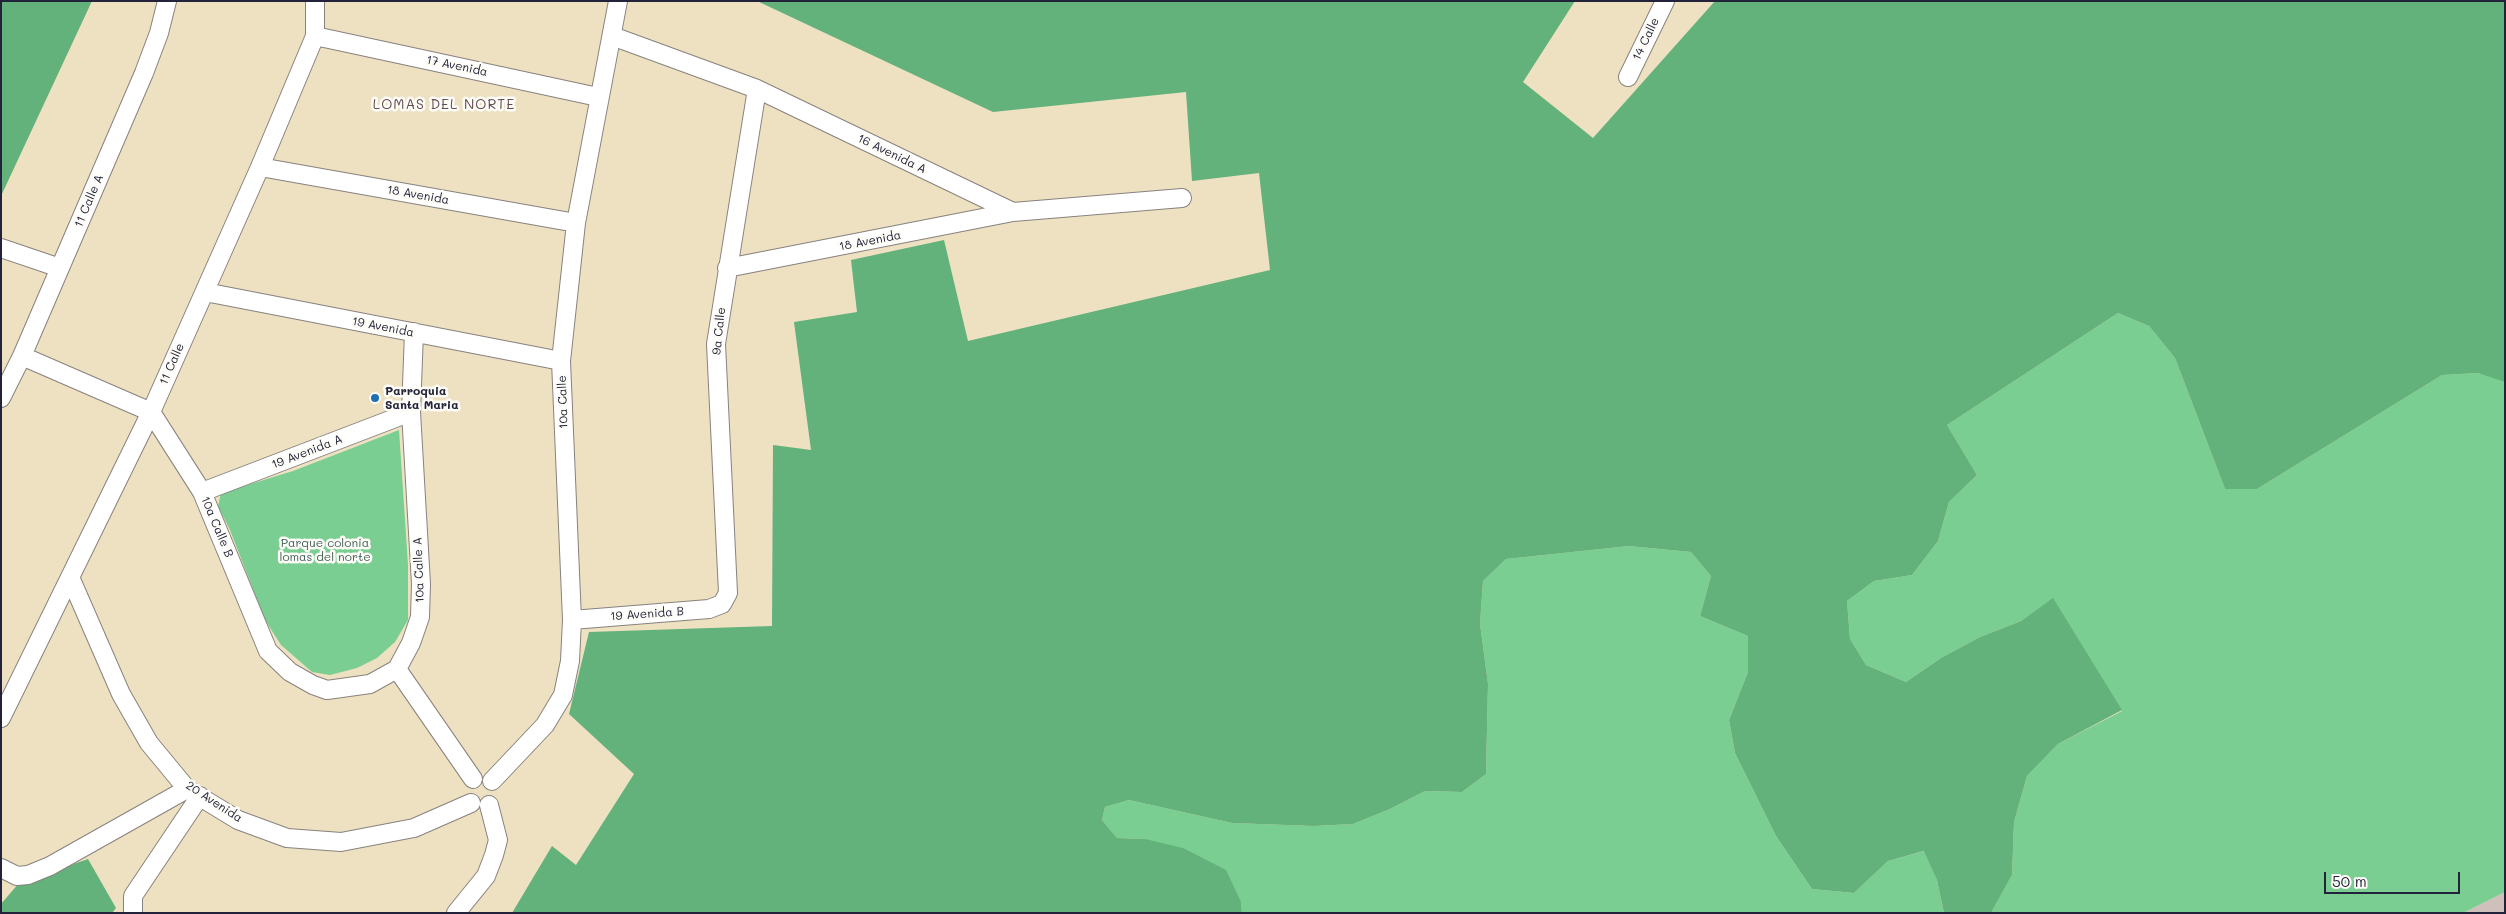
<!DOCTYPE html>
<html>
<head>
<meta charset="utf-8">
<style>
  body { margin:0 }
  #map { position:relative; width:2506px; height:914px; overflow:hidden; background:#ede1c1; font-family:Mali,sans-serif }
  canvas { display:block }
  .frame { position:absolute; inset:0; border:2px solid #22223b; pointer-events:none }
  .scale { position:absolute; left:2324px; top:872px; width:136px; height:22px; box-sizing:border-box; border:2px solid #22223b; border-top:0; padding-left:6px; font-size:15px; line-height:18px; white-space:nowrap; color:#22223b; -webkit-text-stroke:4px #fdfcf7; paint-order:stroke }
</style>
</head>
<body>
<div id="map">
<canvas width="2506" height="914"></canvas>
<div class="frame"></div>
<div class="scale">50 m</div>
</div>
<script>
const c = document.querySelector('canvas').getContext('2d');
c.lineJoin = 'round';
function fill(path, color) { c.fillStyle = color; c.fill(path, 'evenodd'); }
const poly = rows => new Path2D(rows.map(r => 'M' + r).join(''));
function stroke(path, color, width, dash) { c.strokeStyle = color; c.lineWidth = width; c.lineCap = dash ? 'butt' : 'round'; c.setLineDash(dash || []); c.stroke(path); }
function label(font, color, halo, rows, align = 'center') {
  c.font = font + ' Mali,sans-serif'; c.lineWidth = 5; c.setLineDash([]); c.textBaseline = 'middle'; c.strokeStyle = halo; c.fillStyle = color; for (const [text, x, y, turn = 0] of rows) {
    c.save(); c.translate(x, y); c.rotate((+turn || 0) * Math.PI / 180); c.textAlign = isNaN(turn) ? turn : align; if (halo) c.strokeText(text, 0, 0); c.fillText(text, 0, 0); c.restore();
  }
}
fill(poly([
  [2505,892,2505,913,2463,913]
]), '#d0c0bc');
fill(poly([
  [2118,313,2149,326,2175,358,2225,489,2257,489,2442,375,2478,373,2495,377,2505,382,2505,892,2463,913,1991,913,2012,875,2014,822,2027,776,2058,744,2122,711,2053,599,2021,621,1980,637,1941,658,1906,682,1866,665,1850,639,1847,601,1874,581,1912,575,1938,541,1949,502,1977,475,1947,425],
  [399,430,408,565,408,620,395,642,377,658,357,668,330,675,312,672,281,645,265,620,230,530,218,506,221,493,293,471],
  [1629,546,1691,552,1711,576,1700,616,1748,636,1748,672,1729,720,1735,753,1776,836,1812,889,1854,893,1888,861,1925,851,1937,880,1944,913,1242,913,1241,902,1145,839,1117,838,1102,820,1105,807,1129,800,1232,823,1314,826,1353,824,1390,809,1425,791,1462,792,1486,774,1488,684,1480,624,1483,581,1506,559]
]), '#7ace91');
fill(poly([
  [1,1,92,1,1,196],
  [757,1,1575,1,1523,82,1593,138,1715,1,2505,1,2505,382,2478,373,2442,375,2257,489,2225,489,2175,358,2149,326,2118,313,1947,425,1977,475,1949,502,1938,541,1912,575,1874,581,1847,601,1850,639,1866,665,1906,682,1941,658,1980,637,2021,621,2053,598,2122,710,2058,744,2027,776,2014,822,2012,875,1991,913,1944,913,1937,880,1924,851,1888,861,1854,893,1812,889,1776,836,1735,753,1729,720,1748,672,1748,636,1700,616,1711,576,1691,552,1629,546,1506,559,1483,581,1480,624,1488,684,1486,774,1462,792,1425,791,1390,809,1353,824,1314,826,1232,823,1129,800,1105,807,1102,820,1117,838,1145,839,1183,848,1226,870,1241,902,1242,913,512,913,552,846,576,865,634,774,569,714,589,632,772,626,773,445,811,450,794,322,857,312,851,260,944,240,968,341,1270,270,1259,173,1192,181,1186,92,993,112],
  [88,859,116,908,112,913,1,913,1,904,19,883]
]), '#63b17b');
const minor = poly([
  [315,36,598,97],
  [612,36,757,89,1013,212,1182,198],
  [1628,77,1665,1],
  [260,167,576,223],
  [1,248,60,268],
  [727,268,1013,212],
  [205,292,561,361],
  [22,356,151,412,202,492,268,651,290,672,313,685,327,690,370,684,397,669],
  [1,398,22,356,144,73,159,33,167,1],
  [202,492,411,412],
  [70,577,121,694,149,743,187,789,238,820,287,838,341,842,414,828,471,803],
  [572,620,709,609,722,604,728,593,716,344,757,89],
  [397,669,411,643,420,617,421,584,411,412,414,332],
  [397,669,473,779],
  [1,718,151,412,260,167,315,36,315,1],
  [492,781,545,725,563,695,570,661,572,620,561,361,576,223,618,1],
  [1,868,17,876,28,875,50,866,187,789],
  [133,913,133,896,200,796],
  [456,913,486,876,494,855,498,840,489,805]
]);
stroke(minor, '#88827e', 20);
stroke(minor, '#fff', 18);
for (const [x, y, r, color] of [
  [375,398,5,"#1f6fb2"]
]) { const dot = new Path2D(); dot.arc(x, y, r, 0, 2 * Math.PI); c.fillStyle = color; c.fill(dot); stroke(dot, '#fdfcf7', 2); }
label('12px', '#22223b', '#fdfcf7', [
  ["14 Calle",1646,39,-64],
  ["17 Avenida",457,66,12],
  ["16 Avenida A",892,154,26],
  ["18 Avenida",418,195,10],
  ["11 Calle A",89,201,-67],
  ["18 Avenida",870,241,-11],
  ["19 Avenida",383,327,11],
  ["9a Calle",719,331,-84],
  ["11 Calle",172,364,-66],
  ["10a Calle",563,402,-92],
  ["19 Avenida A",307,452,-21],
  ["10a Calle B",217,527,67],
  ["10a Calle A",419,570,-92],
  ["19 Avenida B",647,614,-4],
  ["20 Avenida",214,802,33]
]);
label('bold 12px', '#22223b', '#fdfcf7', [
  ["Parroquia",385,391],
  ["Santa Maria",385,405]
], 'left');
label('12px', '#415e59', '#fdfcf7', [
  ["Parque colonia",325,543],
  ["lomas del norte",325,557]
]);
c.letterSpacing = '1px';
label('14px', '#644b4f', '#fdfcf7', [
  ["LOMAS DEL NORTE",444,105]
]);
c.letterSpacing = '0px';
</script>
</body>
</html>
